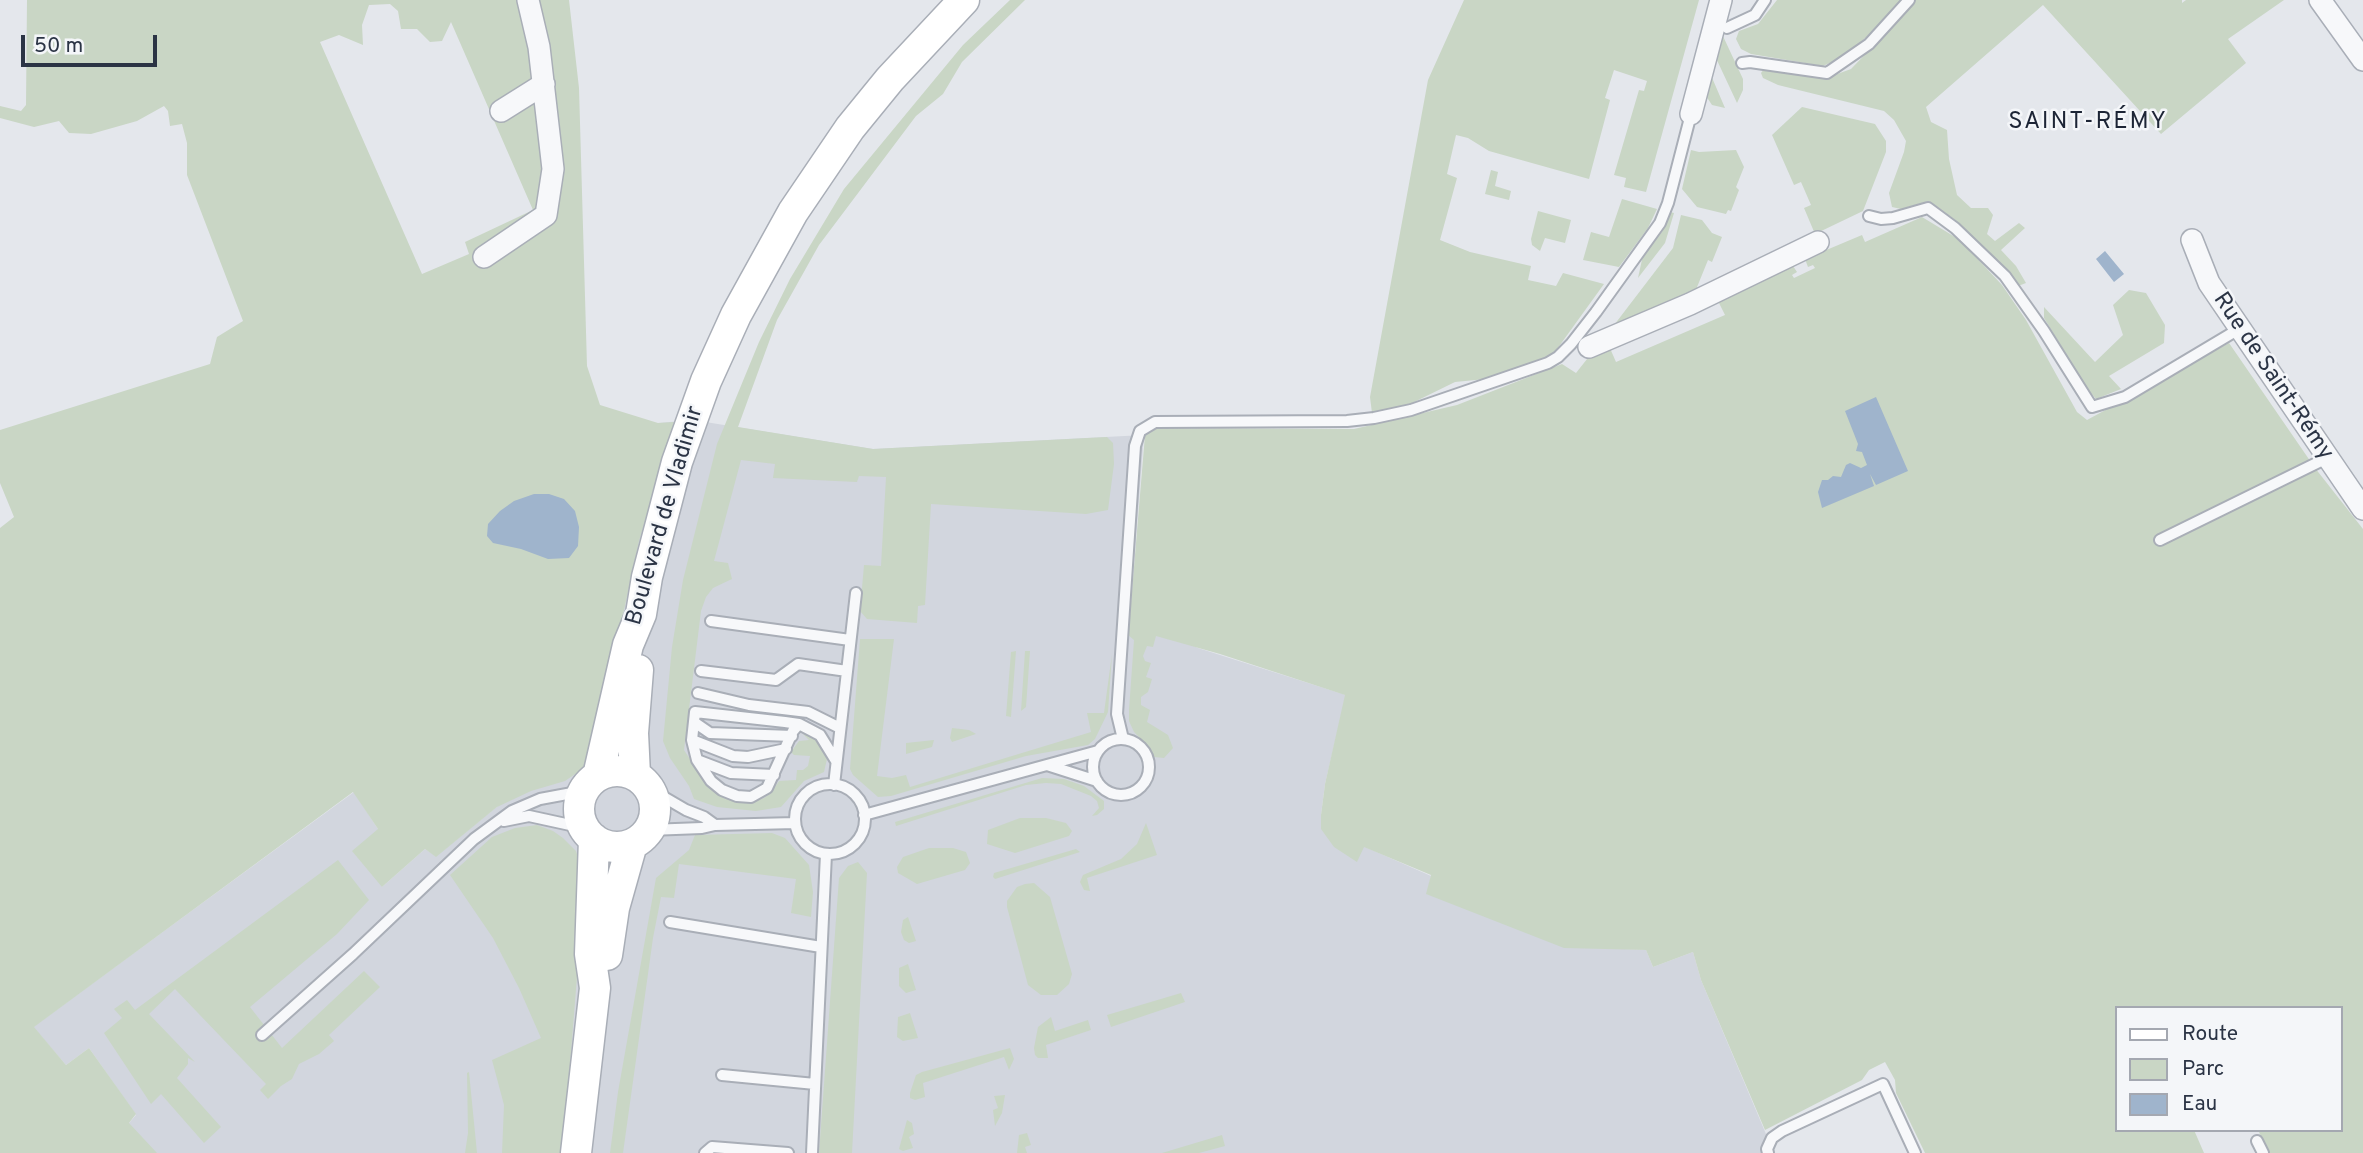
<!DOCTYPE html>
<html>
<head>
<meta charset="utf-8">
<style>
  body { margin:0 }
  #map { position:relative; width:2363px; height:1153px; overflow:hidden; background:#e4e7ec; font-family:Overpass,sans-serif }
  canvas { display:block }
  .legend { position:absolute; left:2115px; top:1006px; width:228px; height:126px; box-sizing:border-box; background:#f4f6f9; border:2px solid #a4a8b1; margin:0; padding:9px 12px; list-style:none; font-size:21px; color:#2b3445 }
  .legend li { display:flex; align-items:center; gap:14px; height:35px }
  .legend b { width:35px; border:2px solid #a4a8b1 }
  .scale { position:absolute; left:21px; top:35px; width:136px; height:32px; box-sizing:border-box; border:4px solid #2b3445; border-top:0; padding-left:9px; font-size:21px; line-height:24px; white-space:nowrap; color:#2b3445; -webkit-text-stroke:5px #f4f6f9; paint-order:stroke }
</style>
</head>
<body>
<div id="map">
<canvas width="2363" height="1153"></canvas>
<ul class="legend">
<li><b style="height:9px;background:#fff"></b>Route</li>
<li><b style="height:19px;background:#c9d6c5"></b>Parc</li>
<li><b style="height:19px;background:#9fb4cc"></b>Eau</li>
</ul>
<div class="scale">50 m</div>
</div>
<script>
const c = document.querySelector('canvas').getContext('2d');
c.lineJoin = 'round';
function fill(path, color) { c.fillStyle = color; c.fill(path, 'evenodd'); }
const poly = rows => new Path2D(rows.map(r => 'M' + r).join(''));
function stroke(path, color, width, dash) { c.strokeStyle = color; c.lineWidth = width; c.lineCap = dash ? 'butt' : 'round'; c.setLineDash(dash || []); c.stroke(path); }
function label(font, color, halo, rows, align = 'center') {
  c.font = font + ' Overpass,sans-serif'; c.lineWidth = 5; c.setLineDash([]); c.textBaseline = 'middle'; c.strokeStyle = halo; c.fillStyle = color; for (const [text, x, y, turn = 0] of rows) {
    c.save(); c.translate(x, y); c.rotate((+turn || 0) * Math.PI / 180); c.textAlign = isNaN(turn) ? turn : align; if (halo) c.strokeText(text, 0, 0); c.fillText(text, 0, 0); c.restore();
  }
}
fill(poly([
  [693,420,873,449,1144,435,1130,615,1198,648,1346,695,1325,784,1321,815,1357,861,1363,846,1431,876,1427,894,1625,949,1646,950,1653,967,1693,952,1701,980,1774,1153,116,1153,118,1136,136,1115,89,1048,66,1065,33,1027,354,792,378,829,382,887,425,849,436,856,582,738,658,423]
]), '#d2d6de');
fill(poly([
  [27,0,569,0,579,88,587,366,600,405,658,423,674,422,639,541,594,748,584,768,565,781,531,791,497,807,436,857,425,849,382,887,352,851,378,829,353,792,34,1027,66,1065,89,1048,136,1114,129,1123,157,1153,0,1153,0,528,14,517,0,483,0,430,210,364,217,337,243,321,187,175,187,143,182,124,170,126,168,111,164,106,137,121,91,134,69,133,59,121,34,127,0,118,0,106,21,111,26,105],
  [390,4,398,11,401,29,417,29,430,42,442,41,451,22,533,210,465,242,469,254,422,274,320,42,339,35,363,45,362,25,369,5],
  [1010,0,1025,0,962,62,943,94,916,116,819,245,777,320,738,427,873,449,1107,437,1113,443,1114,464,1108,510,1086,514,931,504,925,605,918,606,917,623,867,619,860,611,864,565,881,566,886,477,859,476,857,482,773,478,775,464,741,460,714,561,728,563,732,579,713,588,706,597,701,611,684,750,703,779,724,798,736,802,752,802,764,798,771,793,779,781,796,780,797,770,803,770,808,766,810,756,794,755,791,752,799,741,809,740,803,734,816,738,827,759,824,772,804,781,781,807,756,811,717,807,694,799,689,786,670,758,663,741,672,647,683,580,717,444,759,342,790,279,844,189,963,45],
  [1464,0,1699,0,1646,192,1624,187,1626,178,1614,175,1639,90,1644,91,1647,81,1614,70,1605,98,1610,100,1589,179,1489,151,1468,138,1456,135,1447,174,1457,178,1440,240,1470,252,1531,266,1528,280,1556,286,1563,273,1604,284,1552,356,1486,379,1455,382,1404,407,1372,413,1370,397,1428,80],
  [1777,0,1901,0,1884,21,1845,56,1823,66,1751,54,1741,49,1736,39,1739,31,1758,24],
  [1911,0,2182,0,2182,3,2186,0,2284,0,2228,39,2246,63,2161,134,2043,5,1926,107,1931,122,1947,130,1949,159,1957,195,1971,208,1988,208,1993,215,1987,234,1995,241,2019,223,2025,228,2001,250,2016,266,2026,283,2018,286,1954,219,1929,201,1901,209,1892,207,1889,193,1904,152,1906,141,1894,120,1884,111,1778,85,1763,78,1761,73,1764,69,1805,76,1829,77,1851,69,1908,10],
  [1722,34,1743,79,1743,90,1737,103,1715,56],
  [1710,73,1725,108,1712,105,1706,96],
  [1802,107,1875,124,1886,141,1886,152,1863,211,1815,234,1804,208,1811,205,1801,182,1794,185,1772,135],
  [1691,150,1699,152,1736,150,1744,167,1736,187,1739,190,1731,211,1728,210,1726,214,1697,207,1682,189],
  [1491,170,1498,172,1495,186,1511,191,1509,200,1485,194],
  [1622,199,1657,209,1648,228,1619,267,1583,260,1591,232,1609,237],
  [1538,211,1571,220,1565,243,1545,238,1540,251,1532,245,1531,239],
  [1670,212,1674,213,1665,243,1638,278,1643,255,1662,232],
  [1681,215,1702,220,1712,233,1722,237,1712,262,1708,260,1693,297,1608,333,1673,248],
  [1922,217,1960,240,2002,285,2026,320,2077,412,2087,420,2229,343,2315,468,2363,529,2363,1153,2269,1153,2258,1130,2340,1130,2340,1008,2116,1008,2116,1130,2194,1130,2204,1153,1925,1153,1896,1093,1895,1080,1885,1062,1869,1070,1862,1080,1765,1130,1701,980,1693,952,1653,967,1646,950,1564,948,1426,894,1431,875,1364,847,1357,862,1334,847,1321,829,1321,815,1325,784,1345,695,1220,654,1156,636,1153,647,1147,646,1143,656,1145,661,1151,663,1146,677,1152,679,1148,692,1141,697,1141,705,1150,710,1147,722,1168,735,1173,748,1164,758,1154,757,1149,747,1134,732,1129,721,1129,710,1134,640,1127,634,1127,623,1130,615,1145,435,1158,428,1354,429,1457,405,1562,364,1576,373,1591,354,1609,346,1616,362,1725,315,1717,299,1793,266,1797,272,1792,275,1794,278,1815,268,1813,265,1808,267,1805,259,1862,235,1865,242],
  [2129,290,2146,293,2165,325,2164,343,2109,376,2121,389,2096,399,2086,387,2044,318,2044,307,2095,362,2123,335,2113,305],
  [860,639,894,639,877,776,892,778,906,775,910,787,1091,732,1087,713,1104,713,1112,654,1108,712,1095,739,1088,745,1026,756,891,796,878,797,853,775,850,769],
  [1016,651,1011,717,1006,716,1011,652],
  [1025,651,1030,651,1026,707,1021,711],
  [952,728,969,730,976,734,952,742,950,738],
  [934,740,932,747,906,754,906,743],
  [1042,778,1064,779,1084,786,1104,801,1104,809,1097,815,1092,816,1099,808,1097,801,1091,796,1061,784,1046,783,1026,785,896,826,895,822],
  [1020,818,1046,818,1066,823,1072,831,1069,836,1015,853,987,844,988,830],
  [1146,823,1157,855,1087,878,1090,891,1084,890,1080,882,1083,875,1121,859,1137,844],
  [537,825,553,831,563,838,576,851,582,870,580,939,563,1153,502,1153,504,1105,492,1060,541,1038,519,988,493,938,450,875,492,837,515,828],
  [772,833,785,838,809,865,813,892,811,917,791,913,796,879,679,864,674,898,661,897,653,938,623,1153,610,1153,618,1092,656,878,689,850,695,835],
  [929,848,953,848,966,852,970,863,965,870,917,884,898,873,897,867,903,857],
  [1076,849,1080,852,995,879,993,877,994,873],
  [338,860,369,900,337,934,250,1007,282,1048,364,971,380,987,329,1035,334,1041,319,1054,299,1064,292,1079,281,1086,268,1099,260,1090,266,1084,175,989,149,1014,195,1062,188,1058,188,1064,177,1078,221,1127,204,1143,161,1094,151,1104,104,1033,122,1018,114,1009,127,1000,135,1010],
  [858,862,867,873,852,1153,819,1153,839,878,848,866],
  [1034,883,1050,897,1072,974,1069,984,1057,995,1041,995,1028,985,1007,907,1007,901,1017,887,1025,884],
  [908,917,916,941,909,943,904,940,901,932,903,920],
  [908,964,916,990,906,993,899,986,899,968],
  [1181,993,1185,1002,1111,1027,1107,1015],
  [910,1013,918,1038,903,1041,897,1037,898,1017],
  [1051,1017,1055,1031,1088,1020,1091,1030,1046,1045,1048,1058,1038,1058,1035,1055,1034,1048,1038,1027],
  [1010,1048,1014,1059,1009,1070,1004,1057,923,1083,925,1097,915,1100,910,1098,910,1093,916,1075,922,1072],
  [469,1072,477,1153,465,1153,468,1133,467,1073],
  [1005,1095,1002,1113,995,1126,993,1110,998,1108,994,1096],
  [907,1120,912,1123,914,1134,909,1137,913,1148,903,1151,899,1149],
  [1027,1133,1031,1145,1025,1147,1027,1153,1017,1153,1019,1135],
  [1222,1135,1225,1146,1199,1153,1162,1153]
]), '#c9d6c5');
fill(poly([
  [2105,251,2124,274,2114,282,2096,259],
  [1876,397,1908,471,1876,485,1870,474,1874,486,1822,508,1818,492,1822,480,1828,480,1833,476,1841,477,1846,465,1850,463,1861,468,1867,465,1862,452,1856,451,1858,444,1845,411],
  [534,494,549,494,564,499,575,511,579,527,578,546,569,558,548,559,521,549,493,543,487,536,488,524,500,511,514,501]
]), '#9fb4cc');
const lane = poly([
  [1727,28,1755,15,1765,0],
  [1742,63,1750,62,1827,73,1869,44,1909,0],
  [1869,216,1881,219,1893,218,1928,208,1955,228,2005,276,2044,331,2092,407,2125,397,2239,329],
  [2160,540,2327,458],
  [711,621,850,640],
  [701,671,776,680,798,664,847,671],
  [698,693,749,705,808,712,840,728],
  [694,722,710,733,792,736],
  [799,724,793,731,767,788,751,797,737,796,722,790,711,781,697,760,692,740,695,712,785,722,799,724,820,735,836,761],
  [1123,739,1117,714,1135,446,1140,431,1155,422,1347,421,1374,418,1411,410,1548,363,1558,357,1571,344,1596,312,1660,223,1668,203,1691,114],
  '1093 767a28 28 0 1 1 56 0a28 28 0 1 1-56 0Z',
  [692,740,733,756,748,757,786,749],
  [697,760,731,773,774,775],
  [1047,765,1097,781],
  '795 819a35 35 0 1 1 70 0a35 35 0 1 1-70 0Z',
  [834,785,856,593],
  [650,789,686,810,704,817,715,825],
  [864,815,1098,751],
  [504,821,529,816,584,828],
  [649,830,702,828,715,825,795,823],
  [670,922,821,947],
  [262,1035,353,954,474,839,512,811,540,799,583,791],
  [722,1075,815,1084],
  [2257,1141,2263,1153],
  [705,1153,712,1147,788,1153],
  [812,1153,826,854],
  [1768,1153,1767,1149,1772,1138,1782,1131,1883,1084,1915,1153]
]);
const street = poly([
  [2320,0,2363,60],
  [501,111,544,84],
  [1691,114,1721,0],
  [2192,240,2209,283,2363,509],
  [484,257,546,215,553,169,539,47,528,0],
  [1589,347,1690,304,1818,242]
]);
const secondary = poly([
  '579 809a38 38 0 1 1 76 0a38 38 0 1 1-76 0Z',
  [635,775,633,733,638,670],
  [598,776,628,645,641,614,647,577,677,462,706,381,736,315,793,212,850,128,890,79,964,0],
  [607,955,614,908,632,844],
  [576,1153,595,988,590,954,594,839]
]);
stroke(lane, '#a9aeb7', 14);
stroke(street, '#a9aeb7', 24);
stroke(secondary, '#a9aeb7', 33);
stroke(lane, '#f7f8fa', 10);
stroke(street, '#f7f8fa', 21);
stroke(secondary, '#fff', 30);
label('23px', '#2b3445', '#f4f6f9', [
  ["Rue de Saint-Rémy",2272,377,56],
  ["Boulevard de Vladimir",666,516,-74]
]);
c.letterSpacing = '2px';
label('24px', '#1d2536', '#f4f6f9', [
  ["SAINT-RÉMY",2088,123]
]);
c.letterSpacing = '0px';
</script>
</body>
</html>
